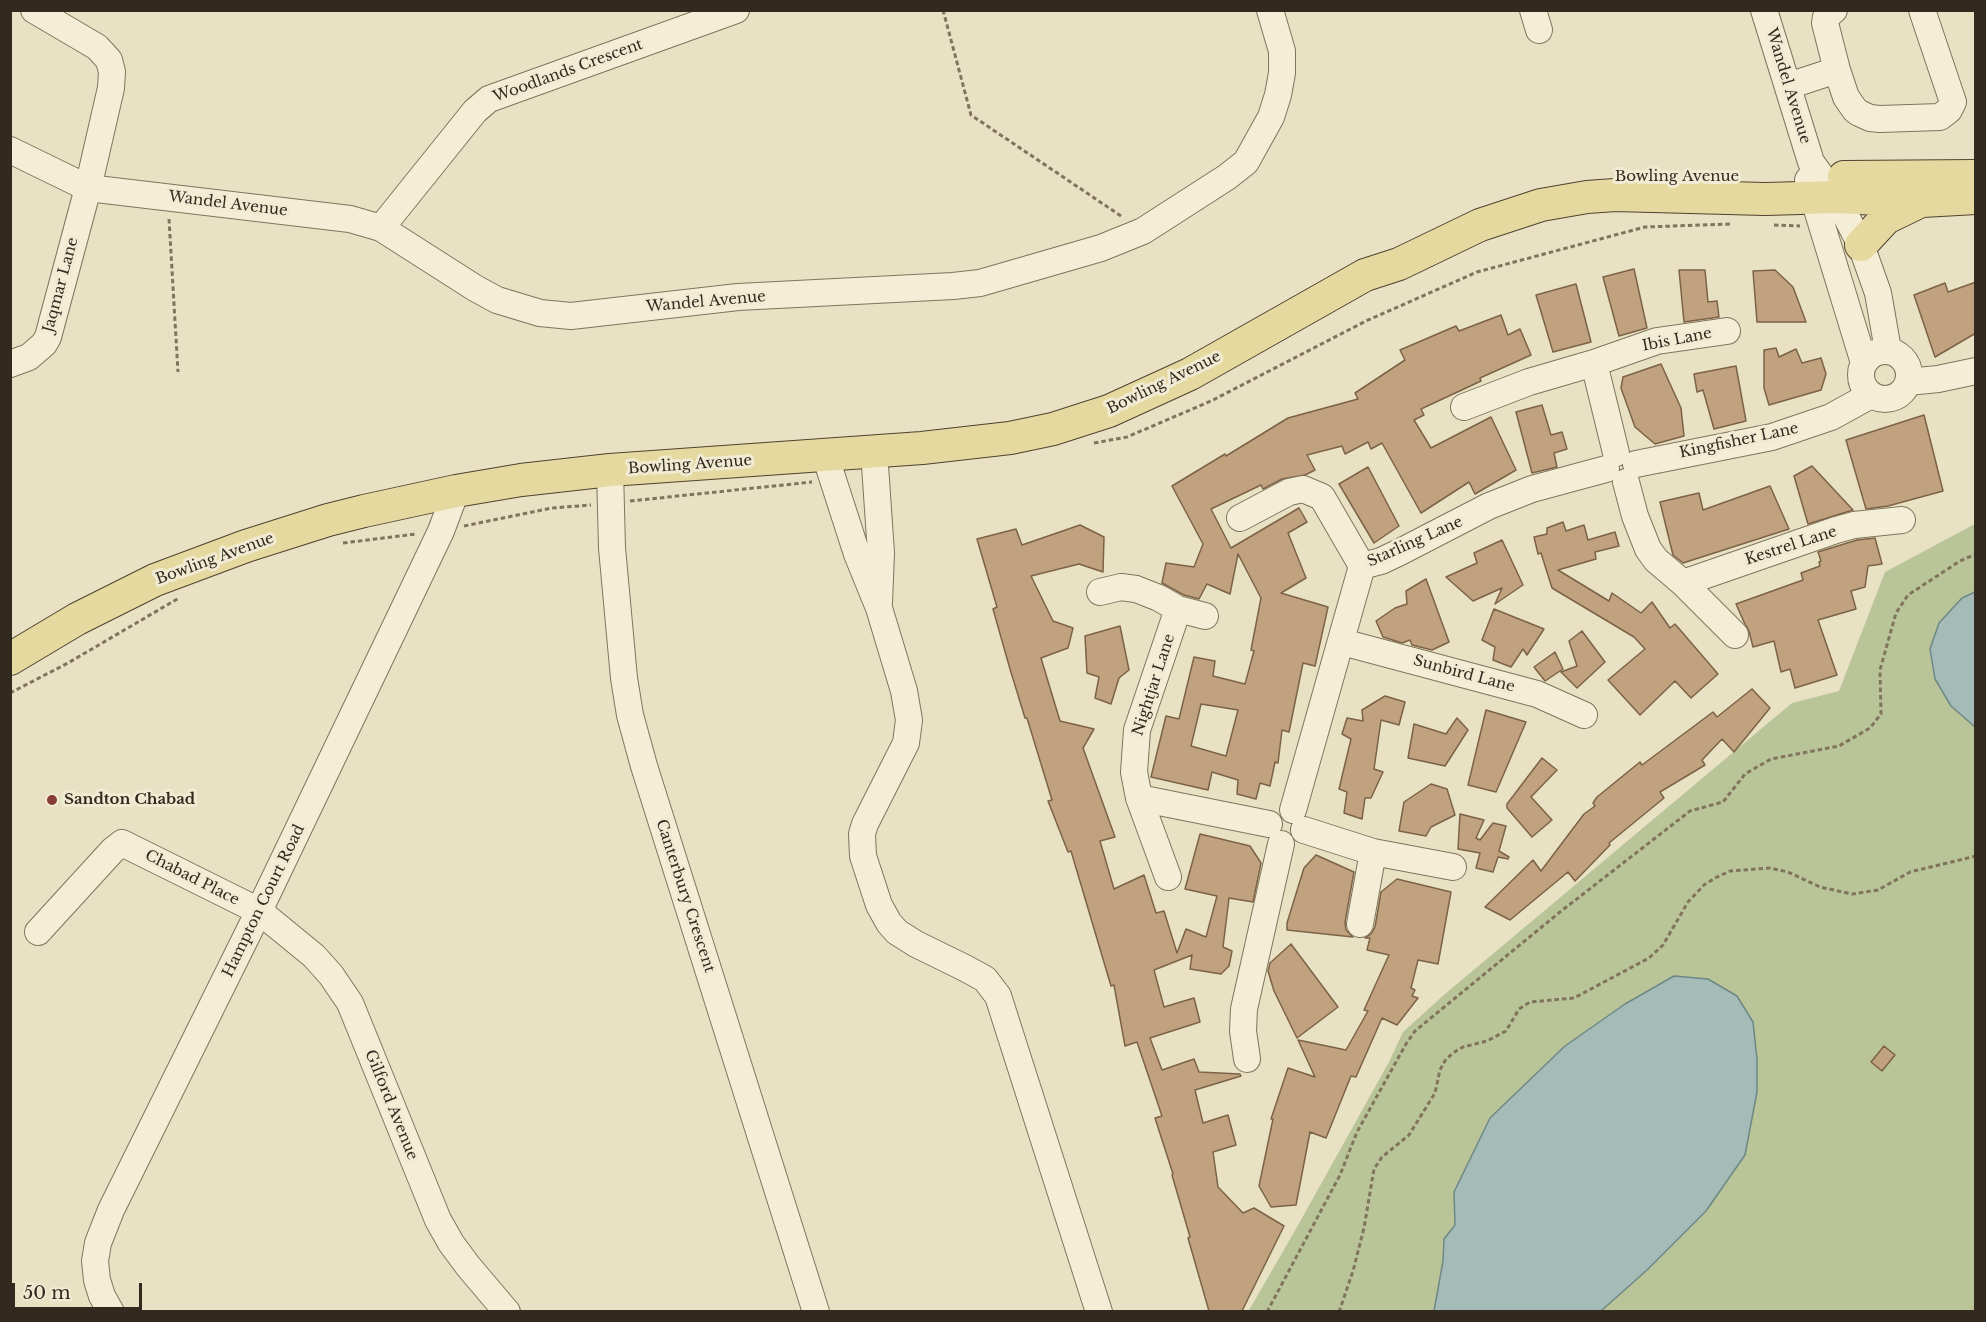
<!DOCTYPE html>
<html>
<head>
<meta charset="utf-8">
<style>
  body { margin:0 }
  #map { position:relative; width:1986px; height:1322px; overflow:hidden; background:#e8e1c4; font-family:"Libre Baskerville",serif }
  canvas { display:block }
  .frame { position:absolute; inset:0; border:12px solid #322a1f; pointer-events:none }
  .scale { position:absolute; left:12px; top:1283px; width:130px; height:27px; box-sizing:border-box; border:3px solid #322a1f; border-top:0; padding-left:8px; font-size:18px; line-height:21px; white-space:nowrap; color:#322a1f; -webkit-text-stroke:4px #f0ebd2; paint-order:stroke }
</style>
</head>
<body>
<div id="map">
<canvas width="1986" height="1322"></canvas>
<div class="frame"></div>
<div class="scale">50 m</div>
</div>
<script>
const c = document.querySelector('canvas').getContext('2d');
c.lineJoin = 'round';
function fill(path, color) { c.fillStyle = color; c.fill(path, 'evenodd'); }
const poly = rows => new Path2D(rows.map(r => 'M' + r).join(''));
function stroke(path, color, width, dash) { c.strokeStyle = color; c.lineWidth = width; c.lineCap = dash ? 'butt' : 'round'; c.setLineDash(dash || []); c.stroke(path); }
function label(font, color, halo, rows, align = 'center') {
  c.font = font + ' "Libre Baskerville",serif'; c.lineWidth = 6; c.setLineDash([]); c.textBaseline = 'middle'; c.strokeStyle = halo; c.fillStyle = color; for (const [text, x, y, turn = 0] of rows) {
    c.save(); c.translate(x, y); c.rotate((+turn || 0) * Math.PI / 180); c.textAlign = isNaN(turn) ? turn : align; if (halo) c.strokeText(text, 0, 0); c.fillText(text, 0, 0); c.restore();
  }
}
fill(poly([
  [1975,524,1975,1311,1248,1312,1297,1227,1389,1062,1403,1032,1445,994,1792,703,1839,691,1885,572]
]), '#bac499');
const water = poly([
  [1975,592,1975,727,1951,706,1935,679,1930,649,1939,623,1962,598,1975,592],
  [1674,976,1708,979,1737,996,1753,1022,1757,1059,1757,1092,1745,1155,1706,1211,1647,1270,1601,1311,1434,1311,1443,1261,1444,1239,1455,1225,1454,1192,1490,1118,1565,1046,1625,1004,1674,976]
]);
fill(water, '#a5bbb8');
stroke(water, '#6d8885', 1.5);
const building = poly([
  [1634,269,1647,328,1619,336,1603,277,1634,269],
  [1679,270,1705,270,1708,302,1717,301,1719,317,1684,322,1679,270],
  [1775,270,1793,287,1806,322,1757,322,1753,271,1775,270],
  [1976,282,1976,333,1935,357,1914,295,1945,283,1948,292,1976,282],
  [1576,284,1591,342,1553,352,1536,295,1576,284],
  [1501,315,1508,335,1520,329,1531,355,1480,378,1481,381,1421,409,1424,415,1414,420,1431,448,1491,417,1516,470,1475,494,1469,482,1421,513,1382,443,1371,449,1368,442,1345,454,1342,446,1307,455,1315,470,1305,475,1282,479,1263,489,1261,485,1211,509,1231,548,1299,508,1307,522,1288,533,1306,578,1281,593,1328,607,1315,666,1303,663,1289,732,1282,730,1278,763,1275,762,1270,786,1260,783,1256,799,1237,794,1238,780,1212,772,1208,790,1151,777,1166,716,1179,719,1194,657,1215,661,1213,676,1245,684,1254,651,1251,650,1261,598,1238,554,1230,594,1207,584,1199,599,1184,595,1162,583,1166,563,1194,567,1203,544,1172,486,1225,454,1226,456,1288,418,1358,399,1355,393,1405,360,1400,350,1456,326,1459,331,1501,315],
  [1201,704,1238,710,1226,756,1191,746,1201,704],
  [1776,348,1779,357,1796,349,1802,363,1821,358,1826,374,1821,390,1769,405,1764,388,1764,350,1776,348],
  [1661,364,1681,408,1684,436,1655,444,1635,427,1621,388,1623,377,1661,364],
  [1736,366,1746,421,1714,429,1703,390,1697,392,1694,374,1736,366],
  [1542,405,1551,435,1562,432,1567,449,1554,453,1557,467,1532,473,1516,412,1542,405],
  [1924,415,1943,491,1888,506,1866,509,1846,440,1924,415],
  [1812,466,1853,510,1808,524,1794,476,1812,466],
  [1368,467,1399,526,1374,543,1339,484,1368,467],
  [1770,486,1789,529,1683,563,1673,555,1660,502,1699,493,1703,510,1770,486],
  [1563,522,1566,531,1584,525,1588,540,1615,532,1619,546,1595,552,1596,559,1558,570,1609,601,1612,593,1641,613,1652,602,1670,628,1675,624,1718,674,1691,698,1675,681,1640,715,1608,680,1645,649,1634,637,1552,588,1541,553,1538,554,1534,537,1547,534,1547,528,1563,522],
  [1080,525,1104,537,1103,572,1079,564,1031,576,1053,621,1073,628,1068,648,1041,658,1060,721,1094,729,1083,748,1115,837,1100,841,1114,889,1144,875,1156,913,1164,911,1177,953,1186,929,1206,937,1217,896,1185,889,1200,834,1250,846,1261,863,1253,902,1229,898,1223,947,1232,951,1229,966,1221,974,1190,969,1192,955,1154,970,1164,1007,1194,998,1200,1022,1150,1038,1162,1070,1194,1059,1199,1072,1240,1074,1241,1076,1195,1090,1203,1123,1228,1115,1236,1145,1213,1152,1218,1187,1243,1213,1254,1208,1284,1226,1242,1311,1209,1311,1188,1238,1190,1237,1172,1175,1173,1174,1155,1118,1162,1116,1137,1042,1125,1046,1114,985,1111,986,1071,851,1068,852,1048,801,1052,800,1027,718,1025,718,1010,669,993,609,997,607,977,539,1016,529,1022,545,1080,525],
  [1875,538,1882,564,1868,566,1865,587,1851,591,1856,609,1818,620,1837,675,1795,688,1790,669,1781,672,1774,641,1753,647,1749,631,1744,622,1736,604,1803,580,1801,573,1820,566,1819,562,1821,561,1818,552,1857,540,1875,538],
  [1502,540,1523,585,1495,604,1502,588,1473,601,1446,577,1477,563,1474,553,1502,540],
  [1426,579,1449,642,1432,650,1412,645,1410,640,1402,643,1383,637,1376,621,1395,608,1407,604,1406,591,1426,579],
  [1494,609,1544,629,1527,655,1523,649,1511,667,1493,660,1495,647,1482,640,1494,609],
  [1120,626,1129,670,1119,678,1111,704,1095,698,1099,677,1087,673,1085,636,1120,626],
  [1582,631,1605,662,1577,688,1561,672,1577,666,1569,641,1582,631],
  [1555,652,1563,669,1545,681,1534,667,1555,652],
  [1752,689,1770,708,1734,752,1722,739,1702,760,1705,765,1660,792,1664,798,1609,843,1610,845,1575,881,1568,872,1510,920,1485,907,1533,860,1541,871,1584,814,1595,806,1593,803,1597,797,1640,762,1642,765,1713,712,1717,717,1752,689],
  [1385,696,1405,702,1399,725,1381,720,1374,769,1383,772,1371,798,1365,798,1362,819,1344,813,1347,792,1339,789,1351,739,1342,734,1347,718,1363,721,1362,710,1385,696],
  [1486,710,1526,722,1496,792,1468,785,1486,710],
  [1457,718,1468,730,1445,766,1408,758,1414,724,1446,734,1457,718],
  [1542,758,1557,770,1531,797,1552,820,1532,837,1507,808,1507,804,1542,758],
  [1431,784,1447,789,1455,815,1431,827,1426,836,1399,831,1404,802,1431,784],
  [1460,814,1484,820,1476,838,1480,840,1493,823,1506,826,1499,851,1509,857,1508,859,1498,857,1493,872,1476,868,1480,853,1458,849,1460,814],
  [1316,855,1354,872,1345,922,1346,930,1353,937,1287,930,1287,923,1304,868,1316,855],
  [1397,879,1451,892,1438,964,1418,960,1411,988,1415,990,1412,996,1418,998,1397,1025,1382,1018,1356,1077,1351,1076,1326,1138,1310,1132,1296,1205,1271,1207,1259,1186,1273,1119,1271,1119,1288,1068,1315,1077,1298,1040,1346,1050,1368,1011,1364,1010,1389,955,1367,950,1370,938,1365,938,1371,934,1375,927,1381,892,1397,879],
  [1291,944,1338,1007,1297,1038,1274,991,1268,971,1270,963,1291,944],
  [1884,1046,1895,1055,1882,1071,1871,1062,1884,1046]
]);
fill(building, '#c1a27f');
stroke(building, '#7c6246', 1.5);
const minor = poly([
  [1533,10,1539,30],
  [1764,10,1811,162,1836,197,1861,245,1878,293,1888,350],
  [1834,10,1826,17,1825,23,1837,70],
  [1788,86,1837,70,1846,97,1855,110,1859,113,1870,118,1880,119,1940,117,1949,110,1953,102,1922,10],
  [10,150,88,188,350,219,381,228,475,288,497,300,540,313,571,316,738,297,953,286,980,283,1101,248,1143,231,1227,177,1246,162,1271,117,1278,95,1282,73,1282,51,1270,10],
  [1808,180,1864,363],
  [381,228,475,111,489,99,736,10],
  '1861 375a24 24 0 1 1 48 0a24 24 0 1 1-48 0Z',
  [10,364,29,357,44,344,48,337,88,188,111,88,112,72,109,60,97,47,34,10],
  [1908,382,1938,379,1976,371],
  [1464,407,1529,382,1594,363],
  [874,451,881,553,879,603],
  [1616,453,1594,363,1657,341,1727,331],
  [825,455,857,554,879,608,904,691,909,720,906,743,865,824,862,834,863,856,879,905,889,923,897,932,916,944,965,968,985,979,998,996,1099,1312],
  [1636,464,1772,437,1831,417,1871,395],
  [610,470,612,548,624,678,630,715,644,766,816,1312],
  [1626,482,1635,516,1648,549,1656,560,1683,583],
  [1240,518,1289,492,1303,489,1322,497,1362,566],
  [1100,592,1121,587,1136,589,1159,598,1178,609,1137,730,1134,772,1139,798,1269,824],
  [1178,609,1205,616],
  [1735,635,1683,583,1836,530,1854,525,1902,520],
  [1342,642,1537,694,1584,715],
  [1139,798,1168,877],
  [1293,810,1362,566,1381,561,1400,552,1489,506,1532,489,1606,469],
  [1304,830,1373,852,1453,867],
  [1360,924,1373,852],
  [38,932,113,850,122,843,259,911,314,956,331,975,350,1003,438,1220,451,1243,468,1266,507,1312],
  [1247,1059,1243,1031,1244,1009,1281,844],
  [111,1312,102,1296,97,1280,95,1261,98,1243,111,1210,259,911,409,598,441,531,456,491]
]);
const major = poly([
  [1844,177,1976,176],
  [1861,245,1886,218,1919,202],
  [10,659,77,619,155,580,246,546,328,520,364,511,456,491,521,480,610,470,922,448,1010,438,1053,429,1109,411,1190,374,1365,275,1399,264,1480,225,1541,205,1587,197,1615,195,1765,199,1836,197,1922,201,1976,198]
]);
stroke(minor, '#80745d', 28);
stroke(major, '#4e4230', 34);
stroke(poly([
  [943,10,971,115,1121,216],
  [169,219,178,372],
  [1774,225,1800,226],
  [1094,443,1127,437,1211,401,1366,321,1477,272,1645,227,1731,224],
  [630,501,812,482],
  [464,526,552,508,591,505],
  [343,543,416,534],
  [10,693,68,663,179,598],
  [1267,1312,1340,1175,1357,1132,1406,1044,1415,1031,1560,912,1690,811,1723,802,1745,774,1771,759,1839,746,1870,728,1881,714,1880,670,1896,613,1908,595,1960,561,1976,554],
  [1339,1312,1353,1271,1364,1228,1374,1169,1382,1157,1409,1135,1435,1093,1440,1070,1446,1059,1456,1051,1463,1047,1487,1041,1506,1031,1519,1009,1530,1002,1574,998,1649,958,1663,945,1688,902,1704,885,1715,878,1730,871,1770,868,1788,872,1820,887,1852,894,1878,890,1910,872,1976,856]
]), '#80745d', 3, [4.5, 3]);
stroke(minor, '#f4eed6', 26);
stroke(major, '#e6d9a0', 32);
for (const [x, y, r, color] of [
  [52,800,6,"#873e35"]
]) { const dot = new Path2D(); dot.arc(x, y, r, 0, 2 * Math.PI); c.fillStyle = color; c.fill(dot); stroke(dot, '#f0ebd2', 2); }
label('15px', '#322a1f', '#f0ebd2', [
  ["Woodlands Crescent",568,71,-20],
  ["Wandel Avenue",1788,86,73],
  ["Bowling Avenue",1677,177],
  ["Wandel Avenue",228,204,7],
  ["Jaqmar Lane",61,285,-75],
  ["Wandel Avenue",706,302,-5],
  ["Ibis Lane",1677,340,-11],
  ["Bowling Avenue",1164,383,-26],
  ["Kingfisher Lane",1739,441,-12],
  ["Bowling Avenue",690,465,-4],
  ["Starling Lane",1415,542,-24],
  ["Kestrel Lane",1791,546,-18],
  ["Bowling Avenue",215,559,-20],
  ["Sunbird Lane",1464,674,15],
  ["Nightjar Lane",1154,685,-72],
  ["Chabad Place",192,878,27],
  ["Canterbury Crescent",685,896,72],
  ["Hampton Court Road",264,901,-64],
  ["Gilford Avenue",391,1105,68]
]);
label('bold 15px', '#322a1f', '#f0ebd2', [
  ["Sandton Chabad",64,800]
], 'left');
</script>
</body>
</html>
